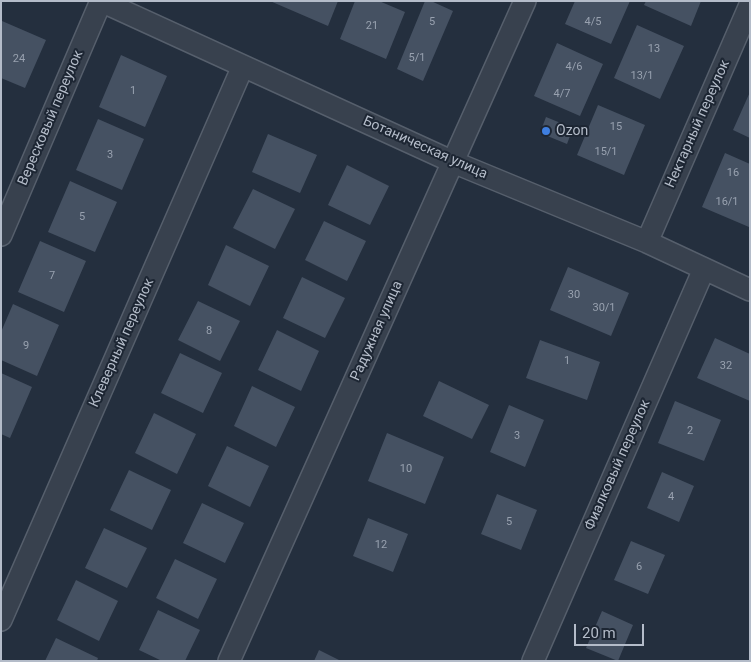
<!DOCTYPE html>
<html>
<head>
<meta charset="utf-8">
<style>
  body { margin:0 }
  #map { position:relative; width:751px; height:662px; overflow:hidden; background:#242f3e; font-family:Roboto,sans-serif }
  canvas { display:block }
  .frame { position:absolute; inset:0; border:2px solid #b4bcc9; pointer-events:none }
  .scale { position:absolute; left:574px; top:624px; width:70px; height:22px; box-sizing:border-box; border:2px solid #b4bcc9; border-top:0; padding-left:6px; font-size:15px; line-height:18px; white-space:nowrap; color:#b4bcc9; -webkit-text-stroke:4px #1d2633; paint-order:stroke }
</style>
</head>
<body>
<div id="map">
<canvas width="751" height="662"></canvas>
<div class="frame"></div>
<div class="scale">20 m</div>
</div>
<script>
const c = document.querySelector('canvas').getContext('2d');
c.lineJoin = 'round';
function fill(path, color) { c.fillStyle = color; c.fill(path, 'evenodd'); }
const poly = rows => new Path2D(rows.map(r => 'M' + r).join(''));
function stroke(path, color, width, dash) { c.strokeStyle = color; c.lineWidth = width; c.lineCap = dash ? 'butt' : 'round'; c.setLineDash(dash || []); c.stroke(path); }
function label(font, color, halo, rows, align = 'center') {
  c.font = font + ' Roboto,sans-serif'; c.lineWidth = 4; c.setLineDash([]); c.textBaseline = 'middle'; c.strokeStyle = halo; c.fillStyle = color; for (const [text, x, y, turn = 0] of rows) {
    c.save(); c.translate(x, y); c.rotate((+turn || 0) * Math.PI / 180); c.textAlign = isNaN(turn) ? turn : align; if (halo) c.strokeText(text, 0, 0); c.fillText(text, 0, 0); c.restore();
  }
}
fill(poly([
  [270,1,338,1,328,26],
  [355,1,379,1,405,12,386,59,340,39],
  [425,1,431,1,453,11,423,81,397,69],
  [575,1,630,1,611,44,565,24],
  [646,1,701,1,691,26,644,5],
  [2,21,46,40,25,88,1,78],
  [637,25,684,46,660,99,614,78],
  [557,43,603,64,580,116,534,96],
  [121,55,167,76,145,127,99,107],
  [750,92,750,138,733,130],
  [598,105,645,125,624,175,577,155],
  [546,117,573,128,567,144,540,133],
  [98,119,144,139,122,190,76,170],
  [268,134,317,155,300,193,252,172],
  [725,153,750,164,749,227,702,207],
  [347,165,389,186,370,225,328,205],
  [70,181,117,202,95,252,48,232],
  [253,189,295,209,275,249,233,228],
  [324,221,366,241,347,281,305,260],
  [40,241,86,261,64,312,18,292],
  [226,245,269,266,250,306,208,285],
  [568,267,629,293,611,336,550,310],
  [302,277,345,298,325,338,283,318],
  [198,301,240,321,220,361,178,340],
  [13,304,59,325,37,376,1,360,1,332],
  [277,330,319,351,301,391,258,370],
  [715,338,750,354,750,401,697,378],
  [540,340,600,362,587,400,526,378],
  [180,353,222,373,203,413,161,393],
  [1,373,32,387,10,438,1,434],
  [439,381,489,405,472,439,423,416],
  [252,386,295,407,276,447,234,426],
  [675,401,721,420,704,461,658,443],
  [509,405,544,420,525,467,490,452],
  [154,413,196,434,177,474,135,453],
  [387,433,444,457,425,504,368,481],
  [227,446,269,466,250,507,208,486],
  [129,470,171,490,152,530,110,510],
  [662,472,694,486,679,522,647,508],
  [497,494,537,510,521,550,481,534],
  [202,503,244,523,225,563,183,543],
  [368,518,408,534,393,572,353,556],
  [104,528,147,548,127,588,85,568],
  [631,541,665,555,648,594,614,580],
  [175,559,217,579,198,619,156,598],
  [76,580,118,601,99,641,57,620],
  [158,610,200,630,185,661,162,661,139,650],
  [602,611,633,625,618,661,586,648],
  [56,638,98,658,97,661,45,661],
  [319,650,341,661,314,661]
]), '#455162');
const street = poly([
  [101,1,453,162,647,242,750,290],
  [1,235,101,1],
  [647,242,750,5],
  [1,620,243,66],
  [229,661,525,1],
  [533,661,704,269]
]);
stroke(street, '#565f6c', 24);
stroke(street, '#38414e', 21);
for (const [x, y, r, color] of [
  [546,131,5,"#3f7fe0"]
]) { const dot = new Path2D(); dot.arc(x, y, r, 0, 2 * Math.PI); c.fillStyle = color; c.fill(dot); stroke(dot, '#1d2633', 2); }
label('11px', '#98a1af', null, [
  ["5",432,22],
  ["4/5",593,22],
  ["21",372,26],
  ["13",654,49],
  ["5/1",417,58],
  ["24",19,59],
  ["4/6",574,67],
  ["13/1",642,76],
  ["1",133,91],
  ["4/7",562,94],
  ["15",616,127],
  ["15/1",606,152],
  ["3",110,155],
  ["16",733,173],
  ["16/1",727,202],
  ["5",82,217],
  ["7",52,276],
  ["30",574,295],
  ["30/1",604,308],
  ["8",209,331],
  ["9",26,346],
  ["1",567,361],
  ["32",726,366],
  ["2",690,431],
  ["3",517,436],
  ["10",406,469],
  ["4",671,497],
  ["5",509,522],
  ["12",381,545],
  ["6",639,567]
]);
label('14px', '#b4bcc9', '#1d2633', [
  ["Вересковый переулок",51,118,-67],
  ["Нектарный переулок",698,124,-66],
  ["Ботаническая улица",425,148,24],
  ["Радужная улица",377,331,-66],
  ["Клеверный переулок",122,343,-66],
  ["Фиалковый переулок",618,465,-66]
]);
label('14px', '#b4bcc9', '#1d2633', [
  ["Ozon",556,131]
], 'left');
</script>
</body>
</html>
